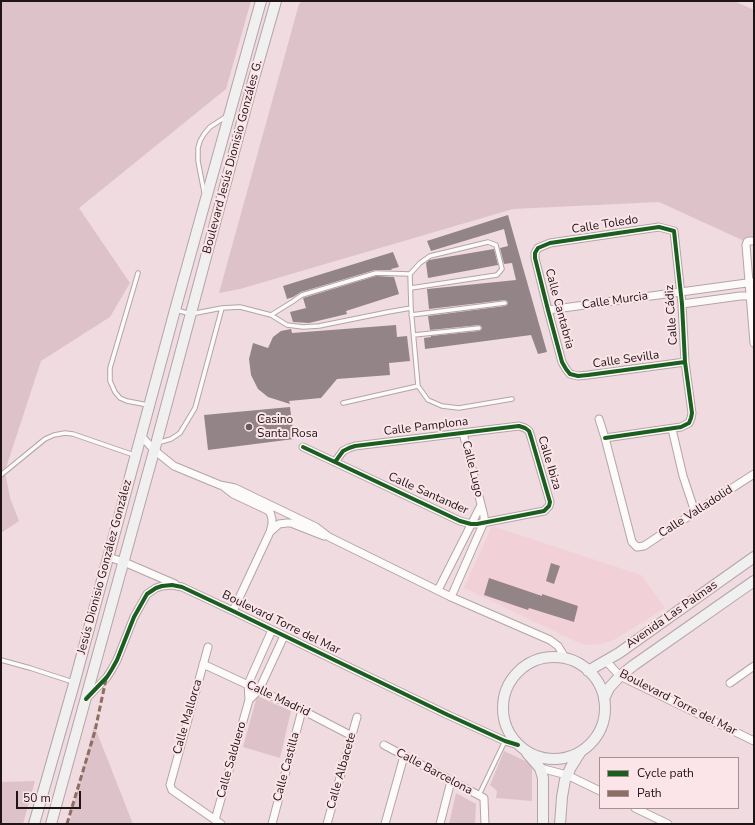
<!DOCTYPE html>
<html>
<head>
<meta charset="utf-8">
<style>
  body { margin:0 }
  #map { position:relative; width:755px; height:825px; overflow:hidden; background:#f0dbe0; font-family:"Nunito Sans",sans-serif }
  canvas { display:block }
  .frame { position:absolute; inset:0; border:2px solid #201417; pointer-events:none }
  .legend { position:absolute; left:599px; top:757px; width:140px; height:52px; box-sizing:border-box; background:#fbe5e9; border:1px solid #a39195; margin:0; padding:5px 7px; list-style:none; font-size:12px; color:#201417 }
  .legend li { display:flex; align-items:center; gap:8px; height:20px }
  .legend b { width:20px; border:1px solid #a39195 }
  .scale { position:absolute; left:16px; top:791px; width:65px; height:18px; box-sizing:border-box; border:2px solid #201417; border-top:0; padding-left:5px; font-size:12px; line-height:14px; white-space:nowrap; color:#201417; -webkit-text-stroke:3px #fbe5e9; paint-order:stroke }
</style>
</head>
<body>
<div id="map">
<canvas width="755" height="825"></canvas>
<div class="frame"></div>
<ul class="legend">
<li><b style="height:5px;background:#1b5e20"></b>Cycle path</li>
<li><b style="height:5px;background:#8d6e63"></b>Path</li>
</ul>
<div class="scale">50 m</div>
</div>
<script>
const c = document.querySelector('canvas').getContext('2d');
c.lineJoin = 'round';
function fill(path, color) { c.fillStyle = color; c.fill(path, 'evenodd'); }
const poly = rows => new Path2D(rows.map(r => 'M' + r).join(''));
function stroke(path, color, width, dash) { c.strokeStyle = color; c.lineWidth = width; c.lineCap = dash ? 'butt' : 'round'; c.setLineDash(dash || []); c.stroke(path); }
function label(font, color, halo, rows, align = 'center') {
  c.font = font + ' "Nunito Sans",sans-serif'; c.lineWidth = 4; c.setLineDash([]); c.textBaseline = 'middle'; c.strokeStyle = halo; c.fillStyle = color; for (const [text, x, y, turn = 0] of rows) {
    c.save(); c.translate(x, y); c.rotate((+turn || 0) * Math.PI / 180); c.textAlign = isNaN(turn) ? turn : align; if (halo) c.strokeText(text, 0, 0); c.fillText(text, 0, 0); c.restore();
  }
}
fill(poly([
  [492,526,641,575,665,608,612,641,600,644,590,645,579,643,464,588]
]), '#f2d0d8');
fill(poly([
  [1,1,251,1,226,89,79,208,130,283,110,317,41,361,5,471,10,498,19,521,1,533],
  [302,1,734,1,754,10,754,239,742,240,659,202,513,209,240,289,219,293,299,4],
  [257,696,291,711,280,758,243,747],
  [94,725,133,824,69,824],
  [504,751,532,764,532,801,496,798,497,791,490,785],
  [35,781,23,824,1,824,1,782],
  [456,793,476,804,475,824,449,824]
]), '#ddc3c9');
fill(poly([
  [508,215,547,352,538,354,531,335,425,349,424,338,431,337,431,336,479,331,481,330,482,328,481,326,479,325,430,330,428,316,505,306,507,305,508,303,507,301,505,300,429,309,427,289,516,280,512,263,504,264,500,248,508,246,504,229,431,251,427,241],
  [494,249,498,265,428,278,426,263,429,260],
  [393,252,399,267,391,269,392,270,375,270,301,292,293,297,287,299,283,286],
  [376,276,394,277,399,294,346,311,347,314,309,323,293,322,290,312,306,308,303,298],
  [396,325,397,337,407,336,410,361,389,363,390,375,337,379,321,398,289,401,290,404,268,397,258,389,251,375,249,359,253,343,268,348,273,337,281,331,291,329,292,333],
  [290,407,294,439,208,450,204,415],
  [551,563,560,566,554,584,546,581],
  [489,578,542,596,542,594,578,606,574,622,529,608,528,610,484,595]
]), '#928487');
const lane = poly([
  [204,192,198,161,198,148,200,141,204,134,210,127,227,116],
  [138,273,110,368,110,381,115,392,120,398,127,401,148,405],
  [410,274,420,263,430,256,488,242,496,245,502,269,497,275,411,288],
  [176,310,191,314,222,308,240,307,271,315,287,325,303,327,319,326,388,312,411,308,418,386,428,400,442,406,459,408,512,399],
  [271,315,292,302,302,295,376,273,410,274,411,308],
  [411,315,505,303],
  [414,335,479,328],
  [343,403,418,386],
  [157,443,171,439,180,433,195,408,222,308],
  [1,475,45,439,54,435,65,433,73,434,134,455],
  [1,660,30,668,73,682],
  [479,795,505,741]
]);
const street = poly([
  [754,241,749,241,747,242,746,245,754,343],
  [682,304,740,296,754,296],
  [548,310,754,282],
  [599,419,605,438,632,542,637,547,644,546,695,512,754,474],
  [672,429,683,476,695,512],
  [141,437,144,439,154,450,174,466,220,485,235,488,316,527,329,537,451,597,550,640,558,646,566,659],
  [605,438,681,427,689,423,691,418,692,413,685,362,682,304,674,231,659,227,550,243,538,248,535,253,535,258,548,310,562,362,566,369,570,374,578,376,588,375,685,362],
  [303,447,460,521,471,524,477,524,544,511,549,506,550,502,531,437,529,431,525,428,519,426,355,446,349,448,343,451,335,462],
  [224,487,233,494,267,510,270,512,272,519,272,524,270,532,233,611],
  [271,531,279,524,287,523,291,523,324,536],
  [108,557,124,562,175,584],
  [438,590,481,505],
  [451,597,484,522,484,516,463,433],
  [208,647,170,785,172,790,221,824],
  [606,661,620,676,754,741],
  [203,664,302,710,352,736],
  [730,683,754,666],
  [86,699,107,677,112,669,117,660,134,617,147,594,156,588,162,586,172,585,182,587,233,611,448,715,505,741,518,745],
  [249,700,259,690,284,636],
  [384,745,484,798,484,800,485,824],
  [540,768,567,775,600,791],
  [635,808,668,824],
  [215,820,249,700,248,684,272,630],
  [272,824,302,710],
  [327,824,357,717],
  [385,824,404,756],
  [440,824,451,781]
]);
const secondary = poly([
  '503 708a51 51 0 1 1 102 0a51 51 0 1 1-102 0Z',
  [588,671,619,653,754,557],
  [604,699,609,688,620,676,634,665,754,581],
  [527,753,540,768,543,778,543,824],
  [34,824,74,684,175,310,261,1],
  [51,824,156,444,252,85,276,1],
  [560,824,562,797,565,780,571,767,581,751]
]);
stroke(lane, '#b4a4a7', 5.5);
stroke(street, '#b4a4a7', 9);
stroke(secondary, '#b4a4a7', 12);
stroke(lane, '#fdfafa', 3.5);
stroke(street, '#fdfafa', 7);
stroke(secondary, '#f0f0f0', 10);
stroke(poly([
  [67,824,95,731,106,679]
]), '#8d6e63', 3, [6, 3]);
stroke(poly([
  [605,438,681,427,689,423,691,418,692,413,685,362,682,304,674,231,659,227,550,243,538,248,535,253,535,258,548,310,562,362,566,369,570,374,578,376,588,375,685,362],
  [303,447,460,521,471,524,477,524,544,511,549,506,550,502,531,437,529,431,525,428,519,426,355,446,349,448,343,451,335,462],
  [86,699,107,677,112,669,117,660,134,617,147,594,156,588,162,586,172,585,182,587,233,611,448,715,505,741,518,745]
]), '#1b5e20', 4);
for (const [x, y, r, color] of [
  [249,427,4,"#695a5d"]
]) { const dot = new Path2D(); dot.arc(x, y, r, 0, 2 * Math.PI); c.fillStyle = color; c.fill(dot); stroke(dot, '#fbe5e9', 1.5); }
label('12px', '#201417', '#fbe5e9', [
  ["Boulevard Jesús Dionisio Gonzáles G.",233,157,-75],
  ["Calle Toledo",605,225,-9],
  ["Calle Murcia",615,301,-8],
  ["Calle Cantabria",559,309,75],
  ["Calle Cádiz",672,315,-94],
  ["Calle Sevilla",626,360,-8],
  ["Calle Pamplona",426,427,-7],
  ["Calle Ibiza",549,463,73],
  ["Calle Lugo",472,469,76],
  ["Calle Santander",428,494,24],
  ["Calle Valladolid",696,512,-33],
  ["Jesús Dionisio González González",105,567,-75],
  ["Avenida Las Palmas",672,615,-35],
  ["Boulevard Torre del Mar",281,623,26],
  ["Calle Madrid",278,699,25],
  ["Boulevard Torre del Mar",678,703,27],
  ["Calle Mallorca",188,717,-74],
  ["Calle Salduero",232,760,-74],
  ["Calle Castilla",287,767,-75],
  ["Calle Albacete",342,771,-74],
  ["Calle Barcelona",434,772,28]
]);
label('12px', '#201417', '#fbe5e9', [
  ["Casino",257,420],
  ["Santa Rosa",257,434]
], 'left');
</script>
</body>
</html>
